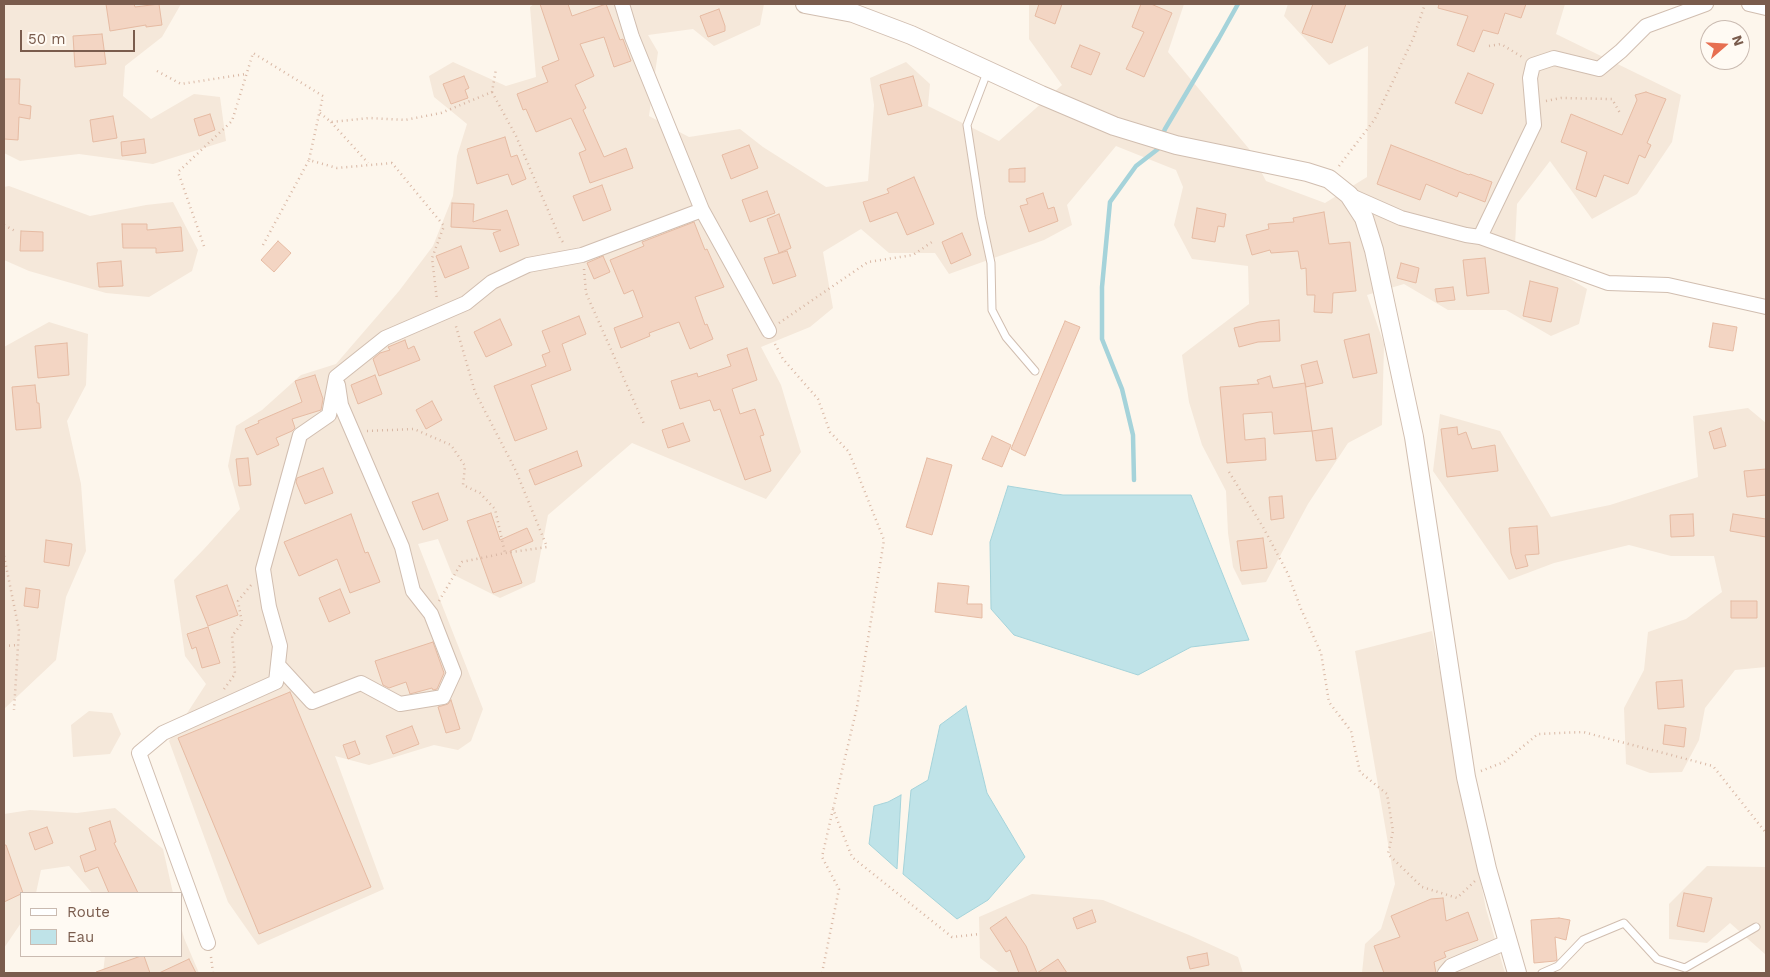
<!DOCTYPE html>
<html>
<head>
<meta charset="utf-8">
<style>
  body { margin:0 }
  #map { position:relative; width:1770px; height:977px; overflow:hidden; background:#fdf6ec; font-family:"Work Sans",sans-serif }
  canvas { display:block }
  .frame { position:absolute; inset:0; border:5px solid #7a5c4d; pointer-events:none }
  .legend { position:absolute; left:20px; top:892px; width:162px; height:65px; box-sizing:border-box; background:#fffaf3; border:1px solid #cabbb1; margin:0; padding:6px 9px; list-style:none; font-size:15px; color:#7a5c4d }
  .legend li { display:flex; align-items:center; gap:10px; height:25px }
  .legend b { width:25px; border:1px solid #cabbb1 }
  .north { position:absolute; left:1700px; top:20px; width:50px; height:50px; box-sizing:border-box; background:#fffaf3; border:1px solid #cabbb1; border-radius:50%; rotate:71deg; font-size:14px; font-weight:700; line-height:20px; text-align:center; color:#7a5c4d }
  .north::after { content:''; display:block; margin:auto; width:18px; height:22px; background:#e76f51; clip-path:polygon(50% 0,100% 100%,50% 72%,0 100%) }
  .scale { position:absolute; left:20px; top:30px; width:115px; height:22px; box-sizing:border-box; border:2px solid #7a5c4d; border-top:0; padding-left:6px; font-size:15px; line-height:18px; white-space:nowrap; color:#7a5c4d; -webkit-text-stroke:4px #fffaf3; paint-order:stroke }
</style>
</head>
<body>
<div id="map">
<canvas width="1770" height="977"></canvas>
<div class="frame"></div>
<ul class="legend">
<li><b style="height:6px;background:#fff"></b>Route</li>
<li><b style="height:14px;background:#bfe3e8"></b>Eau</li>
</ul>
<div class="north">N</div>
<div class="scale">50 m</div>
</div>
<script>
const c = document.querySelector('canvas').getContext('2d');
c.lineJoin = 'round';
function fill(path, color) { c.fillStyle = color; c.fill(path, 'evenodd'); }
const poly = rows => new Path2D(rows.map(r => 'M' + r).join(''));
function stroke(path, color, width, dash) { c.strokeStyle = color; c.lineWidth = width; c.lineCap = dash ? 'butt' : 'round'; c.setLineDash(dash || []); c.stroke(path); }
fill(poly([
  [4,4,181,4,162,37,125,66,123,96,151,119,194,94,220,97,226,141,153,164,79,154,20,161,4,153],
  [534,4,764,4,760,25,714,46,693,29,648,35,658,52,649,116,689,137,740,129,763,147,826,187,868,181,874,105,870,78,906,62,930,84,928,106,999,141,1062,85,1029,39,1029,4,1184,4,1168,52,1250,150,1266,181,1325,203,1367,177,1368,46,1329,65,1284,16,1288,4,1565,4,1556,34,1681,95,1672,142,1637,194,1592,219,1550,161,1517,204,1515,246,1587,289,1579,324,1551,336,1506,310,1448,310,1404,284,1367,295,1384,344,1382,425,1348,443,1308,504,1266,582,1242,585,1233,567,1228,533,1226,491,1202,445,1189,402,1182,355,1249,304,1248,266,1192,259,1174,225,1183,187,1176,170,1116,146,1067,205,1072,225,1044,240,949,274,935,253,889,253,861,229,823,252,833,308,810,327,761,347,781,385,801,452,766,499,632,443,548,515,535,582,500,598,452,574,438,539,418,544,483,709,471,741,458,750,434,745,369,765,335,756,384,889,258,945,228,902,169,741,206,684,185,656,174,580,204,549,240,509,228,466,236,426,262,410,301,375,336,364,399,291,433,246,453,196,457,156,467,124,434,97,429,76,453,62,506,86,536,77,530,7],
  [9,186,90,216,146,205,173,202,198,250,192,271,149,297,106,293,29,271,4,260,4,187],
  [49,322,88,334,86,385,67,421,81,484,86,551,66,597,56,660,4,709,4,347],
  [1748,408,1766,423,1766,667,1735,670,1705,708,1699,740,1682,772,1650,773,1626,764,1624,708,1644,670,1648,632,1686,619,1722,592,1714,556,1671,556,1629,545,1554,563,1509,580,1433,471,1440,414,1500,431,1551,517,1610,505,1698,477,1693,416],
  [1432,631,1486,909,1505,973,1362,973,1365,944,1381,929,1395,884,1355,651],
  [89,711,112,713,121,734,110,754,73,757,71,725],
  [115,808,163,849,173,893,92,893,69,866,41,870,36,893,21,893,21,923,4,948,4,814,30,810,77,813],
  [1707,866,1766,867,1766,955,1730,923,1707,943,1669,939,1669,904],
  [1032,894,1103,900,1189,935,1238,957,1243,973,1000,973,980,958,979,917],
  [181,927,184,938,199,973,103,973,105,956,181,956]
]), '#f5e8da');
const water = poly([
  [1008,486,1063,495,1191,495,1249,640,1191,647,1138,675,1014,635,991,609,990,542,1008,486],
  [966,706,987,793,1025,857,988,900,957,919,903,874,911,790,928,780,940,725,966,706],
  [901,795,897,869,869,844,874,806,888,802,901,795]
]);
fill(water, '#bfe3e8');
stroke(water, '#a5d3da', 1);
stroke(poly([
  [1162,136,1165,129,1219,38,1238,4],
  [1134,480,1133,435,1122,389,1102,339,1102,287,1110,202,1136,166,1158,149,1160,143]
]), '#a5d3da', 4.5);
const building = poly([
  [106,4,134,4,135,7,159,4,162,25,146,27,146,25,110,31,106,4],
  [540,4,568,4,572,16,606,4,620,40,623,39,631,61,614,67,604,37,580,44,594,76,575,85,586,108,583,110,604,157,626,148,633,168,590,183,579,153,586,150,571,118,536,132,526,109,523,110,517,94,548,82,542,67,559,60,540,4],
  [1039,4,1062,4,1055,24,1035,16,1039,4],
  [1141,4,1151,4,1172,13,1144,77,1126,69,1144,32,1132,27,1141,4],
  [1313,4,1346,4,1332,43,1302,33,1313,4],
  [1439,4,1526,4,1521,18,1505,13,1498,34,1483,30,1474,52,1457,45,1468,16,1438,8,1439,4],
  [719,9,725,26,725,31,708,37,700,16,719,9],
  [102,34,106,64,75,67,73,36,102,34],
  [1080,45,1100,53,1091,75,1071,67,1080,45],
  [1468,73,1494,84,1482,114,1455,103,1468,73],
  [464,76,469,88,465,90,468,98,451,104,443,84,464,76],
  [913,76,922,106,888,115,880,85,913,76],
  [4,79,20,79,19,104,31,106,30,119,19,117,18,140,4,139,4,79],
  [1646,92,1666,99,1647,143,1651,145,1645,158,1639,155,1628,184,1604,175,1596,197,1576,189,1587,152,1561,142,1571,114,1622,135,1637,100,1635,95,1646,92],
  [210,114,215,130,199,136,194,119,210,114],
  [113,116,117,138,93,142,90,120,113,116],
  [505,137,511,157,517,155,526,179,512,185,508,174,477,184,467,149,505,137],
  [144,139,146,153,122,156,121,142,144,139],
  [749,145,758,168,731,179,722,155,749,145],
  [1391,145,1469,175,1470,174,1492,182,1485,202,1459,192,1457,197,1426,184,1420,200,1377,184,1391,145],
  [1025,168,1025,182,1009,182,1009,169,1025,168],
  [914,177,934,224,907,235,897,212,870,222,863,202,889,193,887,189,914,177],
  [602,185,611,210,583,221,573,196,602,185],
  [767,191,775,213,750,222,742,200,767,191],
  [1043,193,1048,209,1054,207,1058,221,1029,232,1020,206,1028,204,1026,199,1043,193],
  [452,203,474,204,473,222,507,210,519,245,500,252,493,233,501,230,451,227,452,203],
  [1197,208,1226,214,1224,227,1218,226,1215,242,1192,238,1197,208],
  [1324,212,1329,244,1350,242,1356,291,1333,293,1332,313,1314,312,1315,295,1307,295,1306,268,1301,269,1298,251,1271,253,1270,250,1252,255,1246,235,1269,229,1268,224,1294,222,1293,218,1324,212],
  [779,214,791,248,779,253,767,219,779,214],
  [694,222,705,250,707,249,724,287,695,297,705,325,707,324,713,339,690,349,679,322,649,333,650,336,621,348,614,328,643,317,633,290,624,294,610,260,644,246,642,242,694,222],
  [122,224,147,224,147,230,181,227,183,251,156,253,156,248,123,248,122,224],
  [21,231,43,232,43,251,20,251,21,231],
  [962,233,971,255,951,264,942,242,962,233],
  [278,241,291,253,274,272,261,260,278,241],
  [461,246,469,268,445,278,436,256,461,246],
  [787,251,796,276,773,284,764,258,787,251],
  [603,256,610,272,594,279,587,263,603,256],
  [1485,258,1489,293,1467,296,1463,260,1485,258],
  [121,261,123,286,99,287,97,263,121,261],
  [1401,263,1419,268,1416,283,1397,278,1401,263],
  [1530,281,1558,288,1551,322,1523,316,1530,281],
  [1453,287,1455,300,1437,302,1435,289,1453,287],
  [579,316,586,334,562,344,571,370,531,385,547,429,515,441,494,386,546,366,542,355,550,352,542,331,579,316],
  [500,319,512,345,486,357,474,332,500,319],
  [1279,320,1280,341,1258,342,1239,347,1234,328,1259,322,1279,320],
  [1065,321,1080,327,1025,456,1011,449,1065,321],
  [1713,323,1737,327,1733,351,1709,347,1713,323],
  [1369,334,1377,373,1353,378,1344,340,1369,334],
  [405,340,408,349,414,346,420,360,379,376,373,359,380,353,390,350,388,347,405,340],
  [67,343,69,375,38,378,35,346,67,343],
  [747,348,757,380,732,389,740,414,755,409,764,435,760,436,771,471,745,480,720,409,714,411,710,400,680,409,671,381,697,373,698,377,731,366,727,355,747,348],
  [1317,361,1323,383,1306,387,1301,365,1317,361],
  [315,375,323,399,321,410,292,419,295,428,292,431,276,438,279,445,257,455,245,429,259,423,258,421,302,402,295,381,315,375],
  [375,375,382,394,358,404,351,385,375,375],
  [1270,376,1273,388,1305,383,1312,431,1274,434,1272,412,1243,414,1245,440,1265,438,1266,460,1227,463,1220,387,1259,384,1257,380,1270,376],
  [35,385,37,403,39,403,41,428,16,430,12,387,35,385],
  [432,401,442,420,426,429,416,410,432,401],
  [683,423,690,441,668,448,662,430,683,423],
  [1457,427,1458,435,1466,432,1472,449,1495,445,1498,471,1447,477,1441,429,1457,427],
  [1332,428,1336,459,1316,461,1312,431,1332,428],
  [1721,428,1726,446,1714,449,1709,432,1721,428],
  [992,436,1011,445,1002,467,982,459,992,436],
  [577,451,582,466,535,485,529,470,577,451],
  [248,458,251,485,239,486,236,459,248,458],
  [927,458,952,465,932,535,906,527,927,458],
  [323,468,333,493,305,504,296,482,297,478,323,468],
  [1766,469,1766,495,1747,497,1744,471,1766,469],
  [438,493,448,520,423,530,412,502,438,493],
  [1282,496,1284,518,1271,520,1269,497,1282,496],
  [491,513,500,540,527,528,533,541,510,551,522,583,493,593,467,521,491,513],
  [351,514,365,553,368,552,380,582,350,593,337,559,299,576,284,542,351,514],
  [1693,514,1694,536,1671,537,1670,515,1693,514],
  [1733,514,1766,519,1766,537,1730,531,1733,514],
  [1537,526,1539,554,1525,555,1528,566,1516,569,1511,553,1509,528,1537,526],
  [1263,538,1267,568,1241,571,1237,541,1263,538],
  [46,540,72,544,69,566,44,562,46,540],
  [938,583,969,586,967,604,982,604,982,618,935,612,938,583],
  [227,585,238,615,208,626,196,596,227,585],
  [26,588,40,590,38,608,24,606,26,588],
  [340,589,350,613,329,622,319,598,340,589],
  [1731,601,1757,601,1757,618,1731,618,1731,601],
  [208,627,220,663,202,668,196,647,192,649,187,634,208,627],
  [433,642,444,673,437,689,433,690,432,688,410,694,406,682,389,688,383,685,375,661,433,642],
  [1682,680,1684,707,1658,709,1656,682,1682,680],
  [290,692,371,887,259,934,178,738,290,692],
  [451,700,460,729,446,733,438,707,448,704,451,700],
  [1665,725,1686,728,1684,747,1663,744,1665,725],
  [412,726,419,744,393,754,386,736,412,726],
  [355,741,360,754,348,759,343,745,355,741],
  [110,821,116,842,114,843,138,893,109,893,98,867,85,872,80,856,96,850,89,828,110,821],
  [47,827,53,843,35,850,29,833,47,827],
  [4,845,6,845,23,893,4,902,4,845],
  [1684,893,1712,898,1704,932,1677,926,1684,893],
  [1443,898,1446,921,1468,912,1478,940,1444,952,1446,957,1434,962,1436,973,1384,973,1374,946,1400,937,1391,916,1431,899,1443,898],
  [1092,910,1096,922,1077,929,1073,918,1092,910],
  [1006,917,1026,946,1037,973,1058,959,1067,973,1019,973,1010,950,1006,952,990,928,1006,917],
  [1559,918,1570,920,1566,940,1555,937,1557,960,1555,961,1534,963,1531,920,1559,918],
  [1207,953,1209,965,1190,969,1187,957,1207,953],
  [141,956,144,956,150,973,97,973,96,972,141,956],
  [189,959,196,973,159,973,189,959]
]);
fill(building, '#f3d5c3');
stroke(building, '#e6bba3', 1);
const service = poly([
  [988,70,967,125,981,216,991,263,992,310,1006,337,1035,371],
  [1542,973,1558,966,1583,940,1624,923,1657,959,1685,968,1756,927]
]);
const minor = poly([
  [622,4,632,37,702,210,769,331],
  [1749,4,1766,8],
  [1349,195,1401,218,1466,235,1480,237,1608,283,1668,285,1766,307],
  [1480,237,1534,125,1530,78,1533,65,1554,58,1599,69,1621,51,1646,26,1706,4],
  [278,665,312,702,361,683,400,704,443,697,454,673,431,614,413,591,402,547,341,405,338,385],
  [208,943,139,753,163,733,276,682,280,646,269,607,263,569,300,435,329,415,336,377,385,338,466,303,492,282,528,265,582,255,702,210],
  [1445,973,1451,966,1507,942]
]);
const tertiary = poly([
  [805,4,853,13,911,35,1041,95,1114,126,1176,145,1307,172,1329,179,1349,195,1364,218,1374,250,1414,437,1466,777,1487,869,1517,973]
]);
stroke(service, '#d1beb0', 9);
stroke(minor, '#d1beb0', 16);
stroke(tertiary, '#d1beb0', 20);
stroke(poly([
  [1489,46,1501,44,1522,57],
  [157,71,181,84,246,74],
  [492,92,516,136,560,238,565,245],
  [1546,101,1561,98,1612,99,1620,113],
  [320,113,331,122,370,118,405,120,441,113,492,92,496,69],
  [331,122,368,163],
  [1339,166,1375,119,1413,39,1425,4],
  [4,225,17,232],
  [263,245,309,160],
  [204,246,178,172,232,121,253,53,323,96,309,160,337,168,392,163,444,226,432,258,437,300],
  [584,269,586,293,644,424],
  [779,323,868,262,913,255,932,242],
  [775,344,783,359,818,399,830,432,849,452,884,540,857,707,833,809],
  [367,431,414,429,451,445,465,466,463,485,480,493,495,509,505,553],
  [1229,472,1263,527,1288,574,1301,609,1321,653,1329,702,1351,731,1360,772,1387,794,1393,831,1388,854,1422,887,1457,898,1475,881],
  [4,556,19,630,14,710],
  [439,601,462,562,505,553,547,547,516,471,475,392,455,323],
  [4,646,18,645],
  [224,689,235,674,232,636,242,623,238,601,252,584],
  [1481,771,1504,762,1538,734,1583,732,1713,766,1766,833],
  [211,957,213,973],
  [822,973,839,889,822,857,833,809,852,857,952,937,980,934]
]), '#d9b8a5', 2.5, [1, 4]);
stroke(service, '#fff', 7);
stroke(minor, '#fff', 14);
stroke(tertiary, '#fff', 18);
</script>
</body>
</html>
